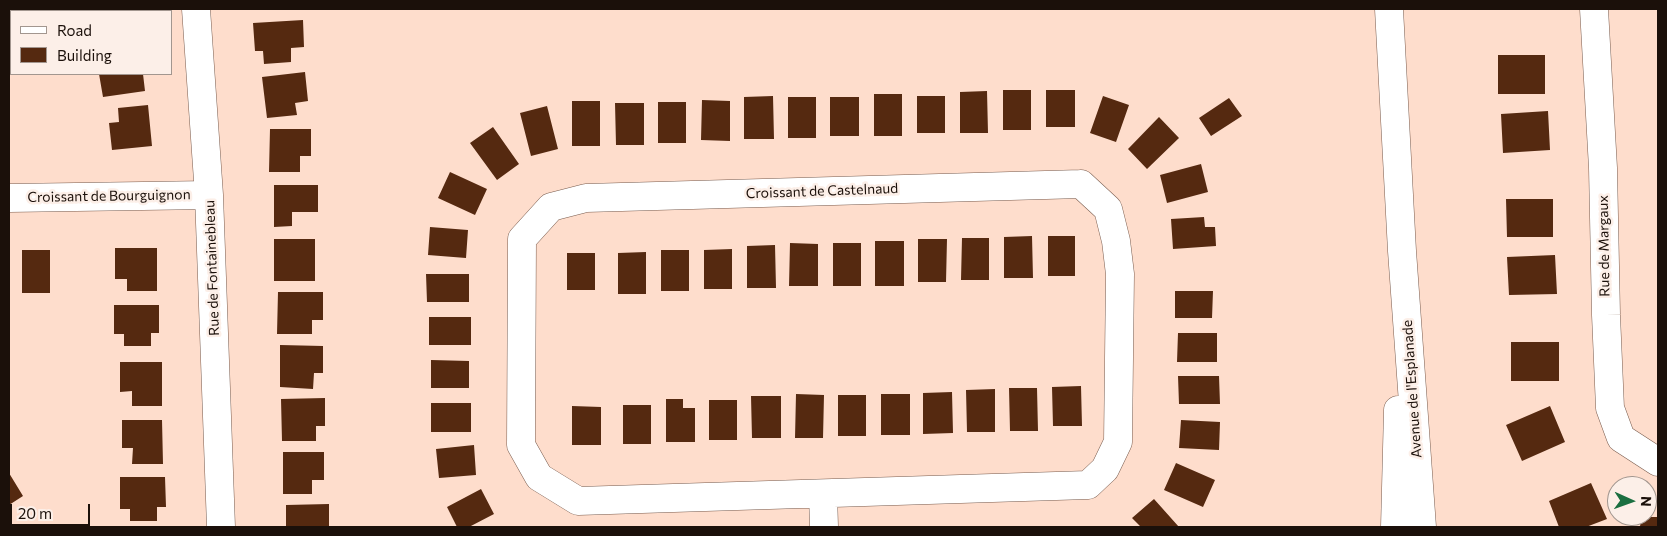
<!DOCTYPE html>
<html>
<head>
<meta charset="utf-8">
<style>
  body { margin:0 }
  #map { position:relative; width:1667px; height:536px; overflow:hidden; background:#feddcc; font-family:Commissioner,sans-serif }
  canvas { display:block }
  .frame { position:absolute; inset:0; border:10px solid #1b100a; pointer-events:none }
  .legend { position:absolute; left:10px; top:10px; width:162px; height:65px; box-sizing:border-box; background:#fcefe8; border:1px solid #a2968f; margin:0; padding:6px 9px; list-style:none; font-size:15px; color:#1b100a }
  .legend li { display:flex; align-items:center; gap:10px; height:25px }
  .legend b { width:25px; border:1px solid #a2968f }
  .north { position:absolute; left:1607px; top:476px; width:50px; height:50px; box-sizing:border-box; background:#fcefe8; border:1px solid #a2968f; border-radius:50%; rotate:92deg; font-size:14px; font-weight:700; line-height:20px; text-align:center; color:#1b100a }
  .north::after { content:''; display:block; margin:auto; width:18px; height:22px; background:#1b6f41; clip-path:polygon(50% 0,100% 100%,50% 72%,0 100%) }
  .scale { position:absolute; left:10px; top:504px; width:80px; height:22px; box-sizing:border-box; border:2px solid #1b100a; border-top:0; padding-left:6px; font-size:15px; line-height:18px; white-space:nowrap; color:#1b100a; -webkit-text-stroke:4px #fcefe8; paint-order:stroke }
</style>
</head>
<body>
<div id="map">
<canvas width="1667" height="536"></canvas>
<div class="frame"></div>
<ul class="legend">
<li><b style="height:6px;background:#fff"></b>Road</li>
<li><b style="height:14px;background:#552910"></b>Building</li>
</ul>
<div class="north">N</div>
<div class="scale">20 m</div>
</div>
<script>
const c = document.querySelector('canvas').getContext('2d');
c.lineJoin = 'round';
function fill(path, color) { c.fillStyle = color; c.fill(path, 'evenodd'); }
const poly = rows => new Path2D(rows.map(r => 'M' + r).join(''));
function stroke(path, color, width, dash) { c.strokeStyle = color; c.lineWidth = width; c.lineCap = dash ? 'butt' : 'round'; c.setLineDash(dash || []); c.stroke(path); }
function label(font, color, halo, rows, align = 'center') {
  c.font = font + ' Commissioner,sans-serif'; c.lineWidth = 5; c.setLineDash([]); c.textBaseline = 'middle'; c.strokeStyle = halo; c.fillStyle = color; for (const [text, x, y, turn = 0] of rows) {
    c.save(); c.translate(x, y); c.rotate((+turn || 0) * Math.PI / 180); c.textAlign = isNaN(turn) ? turn : align; if (halo) c.strokeText(text, 0, 0); c.fillText(text, 0, 0); c.restore();
  }
}
fill(poly([
  [103,9,138,9,138,11,103,11],
  [303,20,304,47,291,48,291,62,264,64,263,51,255,51,253,23],
  [1498,55,1545,55,1545,94,1498,94],
  [305,72,308,101,295,103,297,115,267,118,262,77],
  [99,74,143,74,145,91,103,97],
  [1003,90,1031,90,1031,130,1003,130],
  [1046,90,1075,90,1075,127,1046,127],
  [987,91,988,133,960,133,960,92],
  [874,94,902,94,902,136,874,136],
  [773,96,774,139,744,139,744,97],
  [917,96,945,96,945,133,917,133],
  [1103,96,1129,105,1116,142,1090,133],
  [788,97,816,97,816,138,788,138],
  [830,97,859,97,859,136,830,136],
  [1229,98,1242,116,1211,136,1199,118],
  [702,100,730,101,730,141,701,140],
  [572,101,600,101,600,146,572,146],
  [658,102,686,102,686,143,658,143],
  [615,103,644,103,644,145,616,145],
  [148,105,152,146,112,150,109,123,119,122,118,108],
  [547,106,558,149,531,156,520,113],
  [1548,111,1550,150,1503,153,1501,114],
  [1159,117,1179,138,1147,169,1128,149],
  [493,127,519,164,497,180,470,143],
  [270,129,311,129,311,156,300,156,300,172,269,172],
  [1201,164,1208,192,1167,203,1160,175],
  [450,172,487,189,475,215,438,198],
  [274,185,318,185,318,212,292,212,292,226,274,227],
  [1506,199,1553,199,1553,237,1507,237],
  [1204,217,1205,227,1215,227,1216,246,1173,249,1171,219],
  [430,227,468,230,466,258,428,255],
  [1032,236,1033,278,1004,278,1004,237],
  [1048,236,1075,236,1075,276,1048,276],
  [962,238,989,238,989,280,961,280],
  [274,239,315,239,315,281,274,281],
  [918,239,947,239,946,282,918,282],
  [875,241,904,241,904,286,875,286],
  [790,243,818,244,818,286,789,286],
  [833,243,861,243,861,286,833,286],
  [775,245,776,288,747,288,747,246],
  [115,248,157,248,157,291,127,291,127,279,115,279],
  [732,249,732,289,704,289,704,250],
  [22,250,50,250,50,293,22,293],
  [661,250,689,250,689,291,661,291],
  [646,252,646,294,618,294,618,253],
  [567,253,595,253,595,290,567,290],
  [1555,255,1557,294,1509,295,1507,257],
  [426,274,469,274,469,302,427,302],
  [1175,291,1213,291,1212,318,1175,318],
  [278,292,323,292,323,320,312,320,312,334,277,334],
  [114,305,159,305,159,333,151,333,151,346,124,346,124,334,114,334],
  [429,317,471,317,471,345,429,345],
  [1178,333,1217,333,1217,362,1177,362],
  [1511,342,1559,342,1559,381,1511,381],
  [280,345,323,346,323,373,314,373,313,389,280,387],
  [431,360,469,361,469,388,431,388],
  [120,362,162,362,162,406,132,406,132,391,120,392],
  [1178,376,1219,376,1220,404,1179,404],
  [1081,386,1082,426,1053,426,1052,387],
  [1009,388,1037,388,1038,431,1010,431],
  [995,389,995,432,967,432,966,390],
  [952,392,953,433,923,434,923,393],
  [796,394,824,395,823,438,795,438],
  [881,394,910,394,910,435,881,435],
  [838,395,866,395,866,436,838,436],
  [751,396,781,396,781,438,752,438],
  [325,398,325,426,316,426,316,441,282,441,281,399],
  [666,399,683,399,683,408,695,408,695,442,666,442],
  [709,400,737,400,737,440,709,440],
  [431,403,471,403,471,432,431,432],
  [623,405,651,405,651,444,623,444],
  [572,406,601,407,601,445,572,445],
  [1550,406,1565,442,1522,461,1506,425],
  [122,420,162,420,163,464,132,464,133,448,122,448],
  [1181,420,1220,422,1219,450,1179,448],
  [474,445,476,475,439,478,436,449],
  [283,452,324,452,324,480,312,480,312,494,283,494],
  [1176,463,1215,480,1203,507,1164,490],
  [9,473,23,496,9,505],
  [120,477,165,477,166,507,157,507,157,521,130,521,130,509,120,509],
  [1591,483,1607,519,1586,527,1559,527,1549,501],
  [481,489,494,514,469,527,457,527,447,507],
  [1154,499,1179,527,1141,527,1132,518],
  [329,504,329,527,286,527,286,505],
  [1641,517,1658,517,1658,527,1640,527]
]), '#552910');
const minor = poly([
  [196,9,209,195,221,527],
  [1389,9,1402,251,1422,527],
  [1594,9,1603,168,1606,315,1610,408,1621,438,1658,462],
  [1081,184,1108,209,1116,241,1120,274,1118,442,1105,469,1088,485,578,501,539,477,521,445,522,239,551,207,586,198,1081,184],
  [9,198,209,195],
  [823,494,824,527],
  [1395,527,1398,410]
]);
stroke(minor, '#795c4e', 29);
stroke(minor, '#fff', 28);
label('14px', '#1b100a', '#fcefe8', [
  ["Croissant de Castelnaud",822,191,-2],
  ["Croissant de Bourguignon",109,196,-1],
  ["Rue de Margaux",1604,246,-91],
  ["Rue de Fontainebleau",212,268,-92],
  ["Avenue de l'Esplanade",1412,389,-94]
]);
</script>
</body>
</html>
